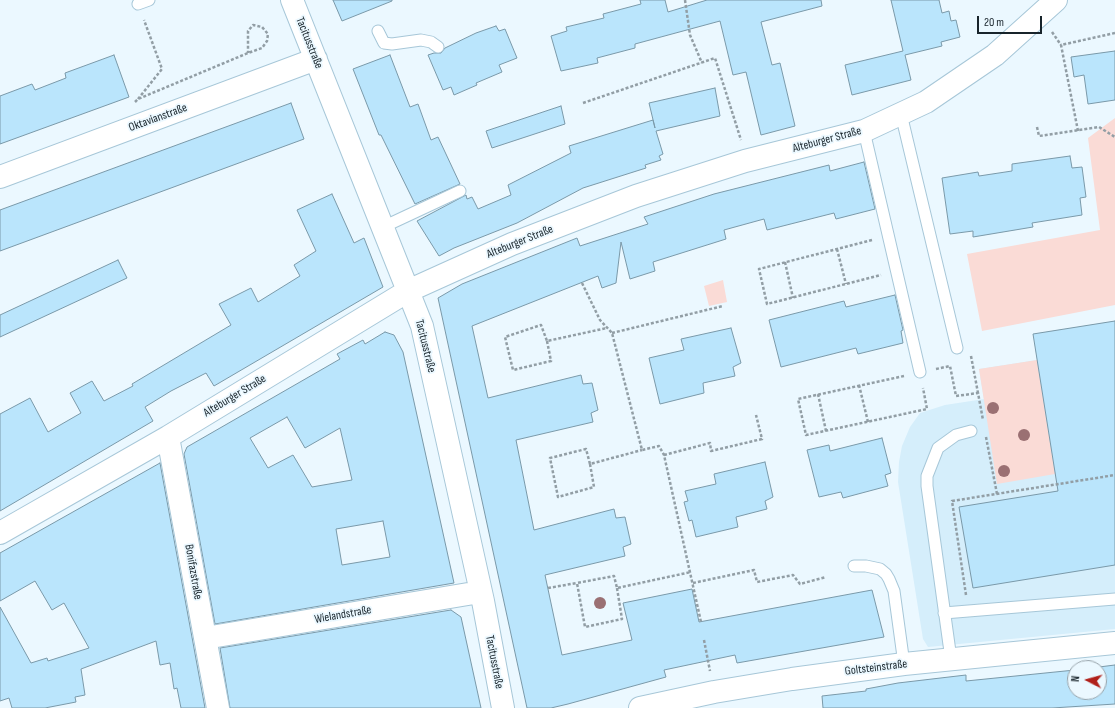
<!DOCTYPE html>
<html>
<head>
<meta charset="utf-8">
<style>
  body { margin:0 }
  #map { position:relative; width:1115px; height:708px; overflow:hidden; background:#ebf8ff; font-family:"Sofia Sans Condensed",sans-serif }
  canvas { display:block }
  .north { position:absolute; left:1067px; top:660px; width:40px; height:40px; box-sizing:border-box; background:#ebf8ff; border:1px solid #97a3aa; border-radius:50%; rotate:276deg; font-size:11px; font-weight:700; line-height:16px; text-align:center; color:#18242b }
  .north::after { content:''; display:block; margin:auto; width:14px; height:18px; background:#b0201a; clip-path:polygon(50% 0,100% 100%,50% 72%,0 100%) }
  .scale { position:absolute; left:977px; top:16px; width:65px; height:18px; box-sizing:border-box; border:2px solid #18242b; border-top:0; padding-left:5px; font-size:12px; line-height:14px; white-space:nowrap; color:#18242b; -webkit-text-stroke:3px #ebf8ff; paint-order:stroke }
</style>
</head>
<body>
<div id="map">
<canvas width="1115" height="708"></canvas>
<div class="north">N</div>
<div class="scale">20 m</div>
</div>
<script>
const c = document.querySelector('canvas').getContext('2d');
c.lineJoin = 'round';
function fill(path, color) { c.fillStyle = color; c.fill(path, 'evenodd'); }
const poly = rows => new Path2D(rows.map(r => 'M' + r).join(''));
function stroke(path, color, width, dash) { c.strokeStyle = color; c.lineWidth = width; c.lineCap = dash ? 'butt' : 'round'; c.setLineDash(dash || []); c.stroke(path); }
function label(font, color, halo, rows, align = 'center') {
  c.font = font + ' "Sofia Sans Condensed",sans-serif'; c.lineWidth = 3.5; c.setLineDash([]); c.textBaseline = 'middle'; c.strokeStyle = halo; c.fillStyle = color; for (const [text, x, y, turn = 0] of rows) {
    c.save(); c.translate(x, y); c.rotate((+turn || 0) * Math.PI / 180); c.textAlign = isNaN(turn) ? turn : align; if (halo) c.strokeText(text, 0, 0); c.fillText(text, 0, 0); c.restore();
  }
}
fill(poly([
  [1115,321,1115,629,928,647,923,639,898,482,899,462,902,446,910,427,920,413,945,405,984,399,979,369,1037,360,1033,334]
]), '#d5eefb');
fill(poly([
  [1115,118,1115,305,982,331,967,254,1100,230,1088,138],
  [723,280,727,302,709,306,704,286],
  [1037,360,1055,474,997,484,979,369]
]), '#fadbd6');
const building = poly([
  [333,0,392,0,392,1,342,21,333,0],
  [640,0,665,0,668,12,707,0,821,0,822,6,761,22,772,65,780,63,795,126,761,135,746,72,733,75,720,21,635,44,635,48,597,58,598,63,561,71,551,36,567,31,566,27,604,18,603,14,641,4,640,0],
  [891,0,939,0,942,13,949,11,951,21,956,20,960,37,941,42,942,46,905,55,911,80,852,95,845,65,903,51,891,0],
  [496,26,499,31,505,29,517,58,499,65,502,72,476,83,477,85,454,95,451,87,443,90,428,55,434,53,441,53,445,48,476,33,496,26],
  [1115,51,1115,100,1088,104,1084,75,1074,77,1071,57,1115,51],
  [114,55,129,97,0,144,0,96,32,84,35,90,66,78,65,73,114,55],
  [390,55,410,107,418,104,431,140,438,137,460,184,415,204,381,135,379,135,353,69,390,55],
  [715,88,720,116,656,131,663,154,659,156,661,160,645,165,646,168,583,188,517,223,454,248,439,256,417,221,466,195,467,199,472,197,478,209,511,195,508,185,571,153,569,146,653,120,655,128,649,103,715,88],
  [291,103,304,139,0,251,0,210,291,103],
  [561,106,565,124,492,148,486,131,561,106],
  [1070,156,1072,168,1082,167,1086,197,1080,198,1082,215,1032,223,1033,227,973,237,973,231,950,234,942,178,978,172,979,176,1012,171,1012,164,1070,156],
  [864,162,875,209,836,219,834,213,767,230,764,219,724,230,726,239,653,262,655,271,630,279,621,242,616,283,602,288,598,276,472,326,488,398,581,375,583,384,592,383,598,410,591,413,593,422,516,440,534,530,614,509,616,518,625,517,631,544,623,547,625,556,545,575,562,655,632,640,623,603,692,589,699,622,872,590,884,637,737,663,735,655,664,670,666,677,568,704,551,708,527,708,438,298,462,284,577,238,580,246,648,224,644,217,714,194,829,165,830,171,864,162],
  [332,194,354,243,364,238,383,287,214,386,206,373,171,391,145,407,153,421,0,511,0,414,30,398,48,432,81,413,70,393,92,381,104,401,133,386,132,384,231,325,219,304,251,288,258,302,300,276,294,265,316,251,297,210,332,194],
  [118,260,127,278,0,337,0,315,118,260],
  [895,295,903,330,901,331,903,343,858,354,856,348,781,367,769,320,844,301,846,307,895,295],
  [1115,321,1115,565,973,588,959,507,1058,491,1033,334,1115,321],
  [731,328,741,363,733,367,735,376,703,383,704,393,660,404,649,358,684,350,681,339,731,328],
  [385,332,394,335,403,352,454,583,215,624,184,454,187,447,340,359,337,354,363,340,365,344,385,332],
  [287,417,305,448,340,428,352,480,312,487,293,455,268,468,250,438,287,417],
  [383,521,390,557,342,565,336,529,383,521],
  [882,438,891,473,885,475,888,486,843,498,841,492,819,497,807,450,829,445,830,451,882,438],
  [765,462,773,497,765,501,767,509,736,517,738,527,696,537,692,520,689,521,684,502,688,501,685,491,716,484,714,474,765,462],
  [160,463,205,708,181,708,177,688,174,689,170,663,160,665,156,641,81,669,85,695,75,697,76,702,45,708,12,708,9,698,0,701,0,607,31,663,47,658,48,661,89,648,64,603,52,610,35,581,0,601,0,553,160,463],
  [451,610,461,617,481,708,230,708,220,648,451,610],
  [1115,665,1115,704,1052,708,823,708,822,696,866,691,866,689,898,683,966,675,966,681,1075,670,1075,692,1099,692,1099,668,1091,668,1115,665]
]);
fill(building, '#bae5fc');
stroke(building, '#7a99a9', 1);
const lane = poly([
  [138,4,149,0],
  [378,31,384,43,392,44,421,40,431,42,438,47],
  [901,114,957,348],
  [864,131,920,372],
  [383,227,460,191],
  [854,566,866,566,880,569,886,574,889,579,894,591,904,664],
  [944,613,1115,599],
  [951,659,927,486,927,476,938,448,956,435,971,431]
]);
const street = poly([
  [292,0,422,326,483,601,503,708],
  [0,177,316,59],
  [168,437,218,708],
  [0,533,168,437,408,291,512,244,636,196,745,161,864,131,926,102,995,55,1056,0],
  [205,638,480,592],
  [640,708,714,692,792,679,904,664,1115,643]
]);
stroke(lane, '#a7c7d8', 13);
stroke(street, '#a7c7d8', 24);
stroke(poly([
  [685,0,690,35,702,63],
  [1052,32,1061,45],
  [138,99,162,69,144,20],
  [135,102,138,99,248,53,262,48,267,41,268,34,262,27,253,25,248,31,248,53],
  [583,103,715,58,741,140],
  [1037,127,1039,136,1099,127,1115,137],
  [1078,131,1061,45,1115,33],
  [872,240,759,269,767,304,881,275],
  [837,249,846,284],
  [785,262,793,298],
  [582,283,600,320,612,333,642,450,659,446,664,455,701,622],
  [612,333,723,306],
  [547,341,551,361,513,370,505,337,541,325,547,341,607,328],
  [971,356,978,393],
  [936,369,950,366,956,396,978,393,983,420],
  [904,376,798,399,806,435,927,409,923,388],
  [859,385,868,422],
  [818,394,826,431],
  [986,437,997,494],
  [664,455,710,443,711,451,762,439,756,415],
  [590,464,594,487,558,497,550,458,586,449,590,464,642,450],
  [693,583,754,570,757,582,793,575,800,584,826,577],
  [548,588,577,583],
  [617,588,622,619,585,627,577,583,614,576,617,588,691,572],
  [966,595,952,501,1115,475],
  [704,640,710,671]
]), '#929ea5', 2.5, [3, 2]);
stroke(lane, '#fff', 11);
stroke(street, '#fff', 22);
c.fillStyle = '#9a7073';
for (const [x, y] of [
  [993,408],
  [1024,435],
  [1004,471],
  [600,603]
]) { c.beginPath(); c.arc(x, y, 6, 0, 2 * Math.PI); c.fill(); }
label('12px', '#18242b', '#ebf8ff', [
  ["Tacitusstraße",309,43,68],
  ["Oktavianstraße",158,118,-20],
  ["Alteburger Straße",827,140,-15],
  ["Alteburger Straße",520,242,-22],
  ["Tacitusstraße",425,346,76],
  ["Alteburger Straße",235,396,-31],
  ["Bonifazstraße",193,572,80],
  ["Wielandstraße",343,615,-10],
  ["Tacitusstraße",494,662,79],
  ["Goltsteinstraße",876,668,-7]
]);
</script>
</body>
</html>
